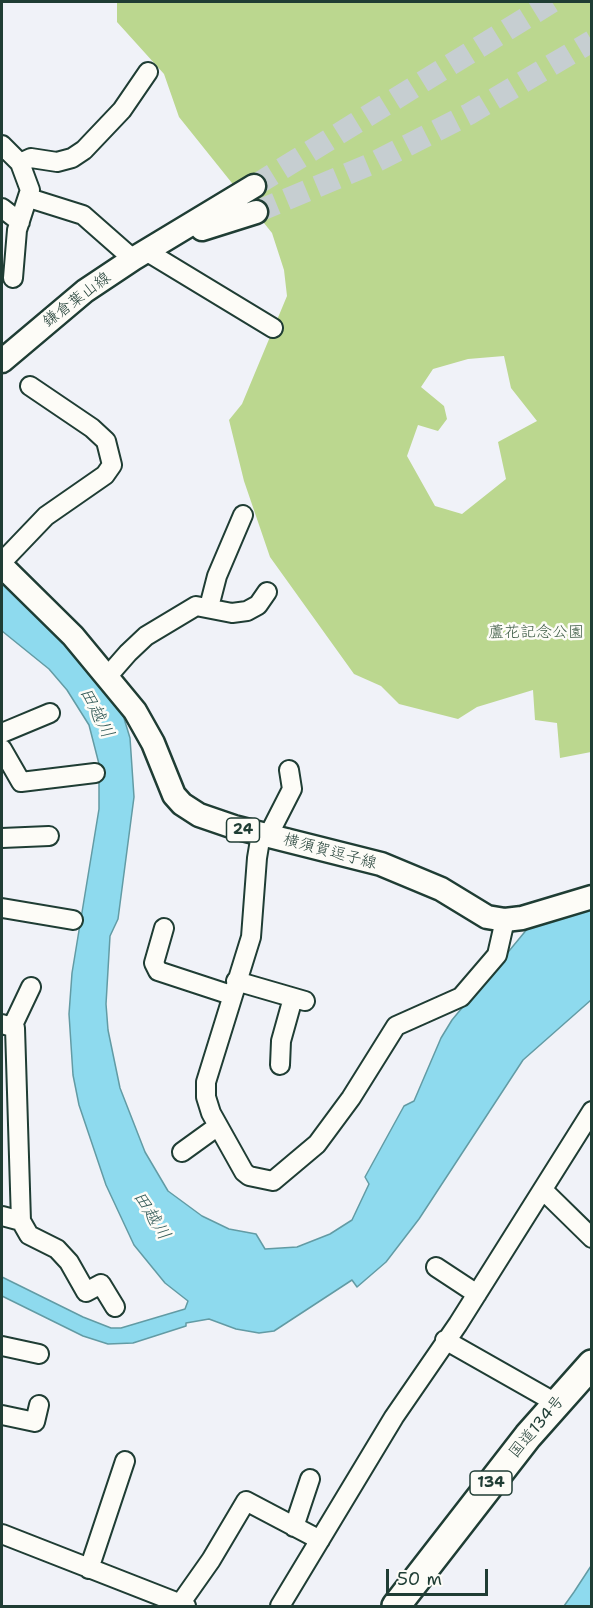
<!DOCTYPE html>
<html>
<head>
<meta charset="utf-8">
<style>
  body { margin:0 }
  #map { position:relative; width:593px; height:1608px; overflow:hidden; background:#f0f2f8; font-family:"Shantell Sans",sans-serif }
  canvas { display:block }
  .frame { position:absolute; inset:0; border:3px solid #1f3d34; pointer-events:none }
  .scale { position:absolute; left:386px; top:1569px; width:102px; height:27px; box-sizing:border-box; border:3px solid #1f3d34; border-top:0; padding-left:8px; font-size:18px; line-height:21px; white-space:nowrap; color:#1f3d34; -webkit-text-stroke:4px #fdfcf7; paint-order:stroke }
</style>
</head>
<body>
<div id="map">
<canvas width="593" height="1608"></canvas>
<div class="frame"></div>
<div class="scale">50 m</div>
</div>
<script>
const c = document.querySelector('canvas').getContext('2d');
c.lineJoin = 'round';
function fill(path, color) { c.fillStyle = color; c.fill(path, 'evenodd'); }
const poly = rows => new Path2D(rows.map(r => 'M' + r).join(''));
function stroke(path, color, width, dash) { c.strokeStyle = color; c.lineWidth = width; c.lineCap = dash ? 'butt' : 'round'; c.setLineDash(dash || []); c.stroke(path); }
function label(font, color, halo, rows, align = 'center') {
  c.font = font + ' "Shantell Sans","Klee One",sans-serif'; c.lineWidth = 5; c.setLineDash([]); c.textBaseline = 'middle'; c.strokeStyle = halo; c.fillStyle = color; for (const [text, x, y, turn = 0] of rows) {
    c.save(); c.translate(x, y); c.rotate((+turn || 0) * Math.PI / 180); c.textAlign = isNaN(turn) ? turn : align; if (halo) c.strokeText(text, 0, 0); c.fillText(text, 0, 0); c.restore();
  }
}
fill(poly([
  [117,2,591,2,591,752,560,758,557,723,535,720,533,690,477,707,458,719,399,704,381,686,354,674,270,557,244,481,229,420,242,404,287,296,284,270,272,233,179,117,164,74,117,22],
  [504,356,511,388,537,421,498,442,506,479,462,514,435,506,407,456,418,425,438,431,447,419,444,406,421,387,433,369,468,359]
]), '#bbd78f');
const water = poly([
  [2,580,41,617,87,668,123,715,130,738,134,797,118,919,110,936,106,1004,108,1030,120,1088,145,1152,168,1191,202,1216,229,1229,256,1234,265,1249,297,1247,330,1234,352,1220,369,1184,365,1177,404,1106,414,1101,441,1038,452,1020,528,928,591,908,591,1000,523,1060,419,1219,386,1262,357,1287,352,1280,274,1331,259,1333,236,1329,209,1319,186,1323,186,1326,133,1343,108,1344,83,1336,2,1296,2,1277,83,1317,111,1328,121,1328,185,1309,188,1301,165,1283,134,1245,106,1185,79,1105,73,1075,69,1014,72,973,99,809,99,764,89,725,67,690,49,669,2,631,2,580],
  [591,1566,591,1606,564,1606,574,1592,591,1566]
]);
fill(water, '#8edaee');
stroke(water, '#629ba4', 1.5);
stroke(poly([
  [254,186,552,2],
  [256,212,371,164,469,114,592,41]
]), '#c6ced1', 22, [22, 11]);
const minor = poly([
  [2,145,20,163,30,190,17,230,13,278],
  [20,163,31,158,57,162,72,158,84,150,122,110,148,72],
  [29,198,83,215,133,259],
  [2,208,20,222],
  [146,251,273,328],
  [2,562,46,516,105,475,112,465,106,441,92,428,30,386],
  [209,607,217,576,243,515],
  [107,677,128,653,146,636,196,606,232,613,247,611,258,605,267,592],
  [2,733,50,713],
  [2,749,21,782,95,773],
  [261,834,257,858,251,937,206,1082,206,1097,211,1113,244,1172,249,1176,273,1181,317,1144,351,1098,396,1026,461,997,497,955,505,920],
  [268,836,292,789,289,770],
  [2,838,49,836],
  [2,908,73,920],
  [164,928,154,963,158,971,231,995],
  [236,981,305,1001],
  [2,1024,15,1028,21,1221,29,1235,57,1249,69,1262,86,1292,101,1284,115,1307],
  [12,1027,31,987],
  [280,1065,281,1041,293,998],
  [182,1152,218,1126],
  [543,1190,592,1238],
  [2,1216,21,1221],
  [436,1267,477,1294],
  [445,1340,556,1403],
  [2,1346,39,1354],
  [2,1415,35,1422,39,1405],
  [294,1527,310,1479],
  [2,1534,186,1606],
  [89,1569,125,1461],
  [180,1604,211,1560,246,1501,320,1540],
  [280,1606,394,1417,458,1324,592,1111]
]);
const major = poly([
  [202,229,256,212],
  [2,361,85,291,133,259,254,186],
  [2,566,73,636,135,711,153,743,174,795,182,804,199,815,234,827,381,864,441,889,487,917,505,920,522,918,592,897]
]);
const highway = poly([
  [396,1606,528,1436,592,1364]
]);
stroke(minor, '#1f3d34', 22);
stroke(major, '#1f3d34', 27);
stroke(highway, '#1f3d34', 32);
stroke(minor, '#fdfcf7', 18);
stroke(major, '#fdfcf7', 22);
stroke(highway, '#fdfcf7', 27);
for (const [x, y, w] of [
  [243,830,33],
  [491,1483,42]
]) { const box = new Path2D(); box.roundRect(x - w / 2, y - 12, w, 24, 4.5); c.fillStyle = '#fdfcf7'; c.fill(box); stroke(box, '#1f3d34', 1.5); }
label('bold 15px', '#1f3d34', null, [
  ["24",243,830],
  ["134",491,1483]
]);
label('16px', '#1f3d34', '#fdfcf7', [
  ["鎌倉葉山線",77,300,-37],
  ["横須賀逗子線",330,852,15],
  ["国道134号",537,1427,-50]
]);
label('16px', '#3e5c46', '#fdfcf7', [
  ["蘆花記念公園",536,633]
]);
label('italic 18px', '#355c59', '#fdfcf7', [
  ["田越川",96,713,63],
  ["田越川",151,1216,58]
]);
</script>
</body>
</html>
